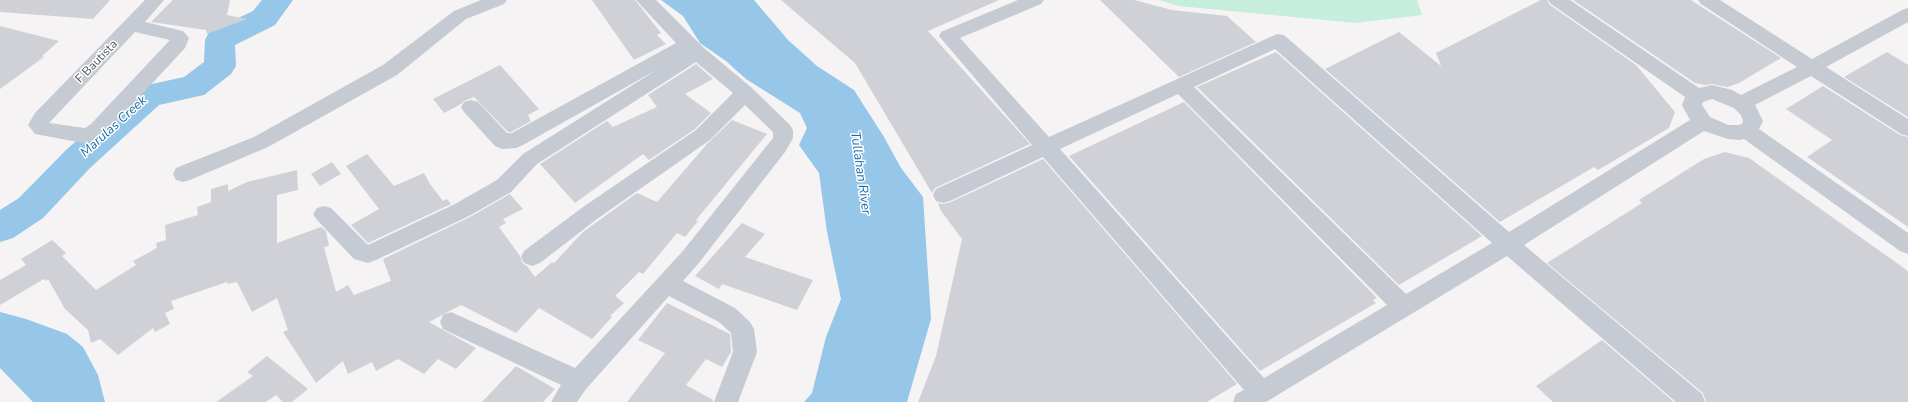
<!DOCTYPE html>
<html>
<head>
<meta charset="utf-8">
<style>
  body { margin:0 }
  canvas { display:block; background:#f5f3f3 }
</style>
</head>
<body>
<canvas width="1908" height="402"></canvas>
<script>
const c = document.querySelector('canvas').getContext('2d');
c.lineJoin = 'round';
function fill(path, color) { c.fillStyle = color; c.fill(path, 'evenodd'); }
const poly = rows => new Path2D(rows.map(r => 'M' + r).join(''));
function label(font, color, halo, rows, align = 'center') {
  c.font = font + ' "Nunito Sans",sans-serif'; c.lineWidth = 3; c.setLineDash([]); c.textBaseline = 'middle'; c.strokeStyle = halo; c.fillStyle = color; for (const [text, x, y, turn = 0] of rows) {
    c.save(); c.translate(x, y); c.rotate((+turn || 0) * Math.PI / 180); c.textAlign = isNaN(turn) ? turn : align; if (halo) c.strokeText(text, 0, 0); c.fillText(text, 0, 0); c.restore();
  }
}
fill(poly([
  [1159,0,1417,0,1422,15,1356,23,1178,6]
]), '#c6eedd');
fill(poly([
  [661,0,754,0,788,40,817,66,854,90,884,137,901,168,923,197,931,319,907,402,804,402,812,393,826,337,841,299,827,232,819,173,799,145,807,128,800,113,746,79,726,61,700,43,683,16],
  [0,312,26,319,67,334,83,347,98,375,105,402,33,402,0,368]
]), '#96c6e8');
fill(poly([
  [262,0,293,0,275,25,235,45,236,66,231,74,204,95,159,105,90,168,43,218,13,238,0,242,0,210,19,198,66,150,138,87,184,77,204,62,205,40,209,32,253,11,262,0]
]), '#96c6e8');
fill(poly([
  [0,0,110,0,93,19,0,12],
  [173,0,230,0,227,15,247,19,207,34,206,30,151,22],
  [592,0,635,0,661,33,657,35,666,44,634,60],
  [781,0,999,0,928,31,1030,144,935,188,932,193,855,63],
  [1100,0,1134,0,1172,10,1227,16,1256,42,1179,77],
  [1541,0,1547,0,1550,5,1636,65,1675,112,1669,128,1598,170,1594,167,1500,222,1325,69,1399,32,1441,66,1436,53],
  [1573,0,1691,0,1781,58,1739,83,1727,87,1712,84,1705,85,1695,83],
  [0,26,59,41,42,56,44,57,0,89],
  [1276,52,1482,236,1399,285,1197,87],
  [1887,52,1908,65,1908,117,1844,77],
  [696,64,713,79,685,94,711,113,695,129,649,160,643,154,575,203,540,164,607,121,613,127,657,107,648,95],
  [500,65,539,109,528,115,531,121,511,132,508,132,474,97,464,101,461,104,444,113,433,99],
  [1823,86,1900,135,1908,137,1908,227,1807,157,1832,140,1786,109],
  [1184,102,1377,298,1373,300,1376,303,1260,371,1069,156],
  [732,120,767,134,696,220,698,221,685,237,677,233,643,274,639,272,615,296,624,303,610,316,612,317,592,339,539,308,516,333,461,305,429,322,476,348,456,369,438,359,424,374,398,359,376,371,372,362,348,374,343,361,316,383,283,332,288,330,277,298,252,312,237,282,227,284,227,282,171,301,174,309,165,313,170,324,155,332,153,328,118,355,100,339,91,343,88,330,65,309,48,279,46,281,44,279,0,305,0,280,26,265,21,259,52,240,66,253,62,256,96,290,136,265,133,261,157,248,156,243,166,240,165,225,198,215,197,207,211,202,211,189,228,184,228,191,247,182,297,170,298,190,277,195,277,243,321,227,326,231,329,246,324,247,336,292,348,285,354,295,391,281,383,259,470,217,510,194,523,209,503,219,506,223,499,227,520,256,523,264,526,265,535,277,552,262,554,263,583,232,637,193,657,202,707,144],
  [1725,152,1749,158,1908,271,1908,402,1706,402,1703,393,1547,263,1642,203,1639,200,1704,159],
  [367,154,394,186,424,173,430,184,443,201,447,199,451,204,368,243,351,225,379,209,346,166],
  [1043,159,1237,384,1207,402,918,402,936,356,962,239,941,211,938,203,943,204,951,202],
  [332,162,341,174,320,186,311,174],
  [742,223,765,234,745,257,813,280,797,310,722,284,719,289,695,276],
  [667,303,730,334,731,352,722,367,706,359,686,385,713,400,713,402,627,402,665,353,638,340],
  [1602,340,1674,402,1553,402,1536,386],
  [267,356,308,389,292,402,283,402,276,395,266,402,216,402,253,376,247,372],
  [516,366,555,389,543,402,482,402]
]), '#d0d1d7');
fill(poly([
  [145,0,164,0,145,22,183,31,189,38,185,48,105,134,98,139,83,143,35,134,28,125,35,113,145,0],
  [135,32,170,40,91,124,85,128,49,123,135,32],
  [481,0,507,0,504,4,466,19,397,75,268,147,190,180,183,182,176,180,173,174,176,168,254,137,383,65,454,11,481,0],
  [636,0,656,0,704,48,752,88,790,125,793,130,793,138,785,152,698,264,683,281,735,308,750,322,754,329,757,352,738,402,714,402,733,352,731,333,719,322,669,296,586,389,577,402,551,402,561,385,443,329,440,322,443,315,451,312,575,368,682,252,773,138,773,132,745,105,710,140,597,219,540,263,532,266,524,263,521,257,524,251,583,207,696,130,733,93,696,62,537,164,511,192,469,216,376,260,368,263,354,259,317,220,313,214,317,208,324,206,331,208,368,245,455,204,497,180,523,154,658,69,523,145,516,148,502,149,495,146,464,112,461,107,464,102,471,100,478,102,507,133,512,133,676,43,636,0],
  [1018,0,1044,0,1041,4,960,38,1049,137,1277,34,1284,35,1509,232,1690,120,1682,105,1685,97,1551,4,1548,0,1570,0,1699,88,1712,85,1732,90,1741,95,1797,67,1701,4,1698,0,1720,0,1812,59,1902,10,1908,8,1908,22,1826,67,1908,119,1908,136,1901,134,1811,76,1755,105,1763,121,1759,129,1908,233,1908,254,1900,251,1744,139,1739,140,1728,139,1704,131,1524,245,1702,394,1705,402,1676,402,1507,256,1266,402,1233,402,1236,394,1244,390,1043,157,950,201,943,203,936,201,933,195,936,189,1032,145,939,36,941,32,1018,0],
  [1275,49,1492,243,1406,294,1194,87,1275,49],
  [1178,94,1387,305,1264,378,1060,149,1178,94],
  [1712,99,1734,108,1741,115,1743,121,1742,124,1738,125,1728,125,1710,117,1702,105,1703,102,1712,99]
]), '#c5cad3');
label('12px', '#4b525f', '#fff', [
  ["F Bautista",97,62,-46]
]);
label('italic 13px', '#166ca8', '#fff', [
  ["Marulas Creek",114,127,-42],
  ["Tullahan River",860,173,82]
]);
</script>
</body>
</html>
